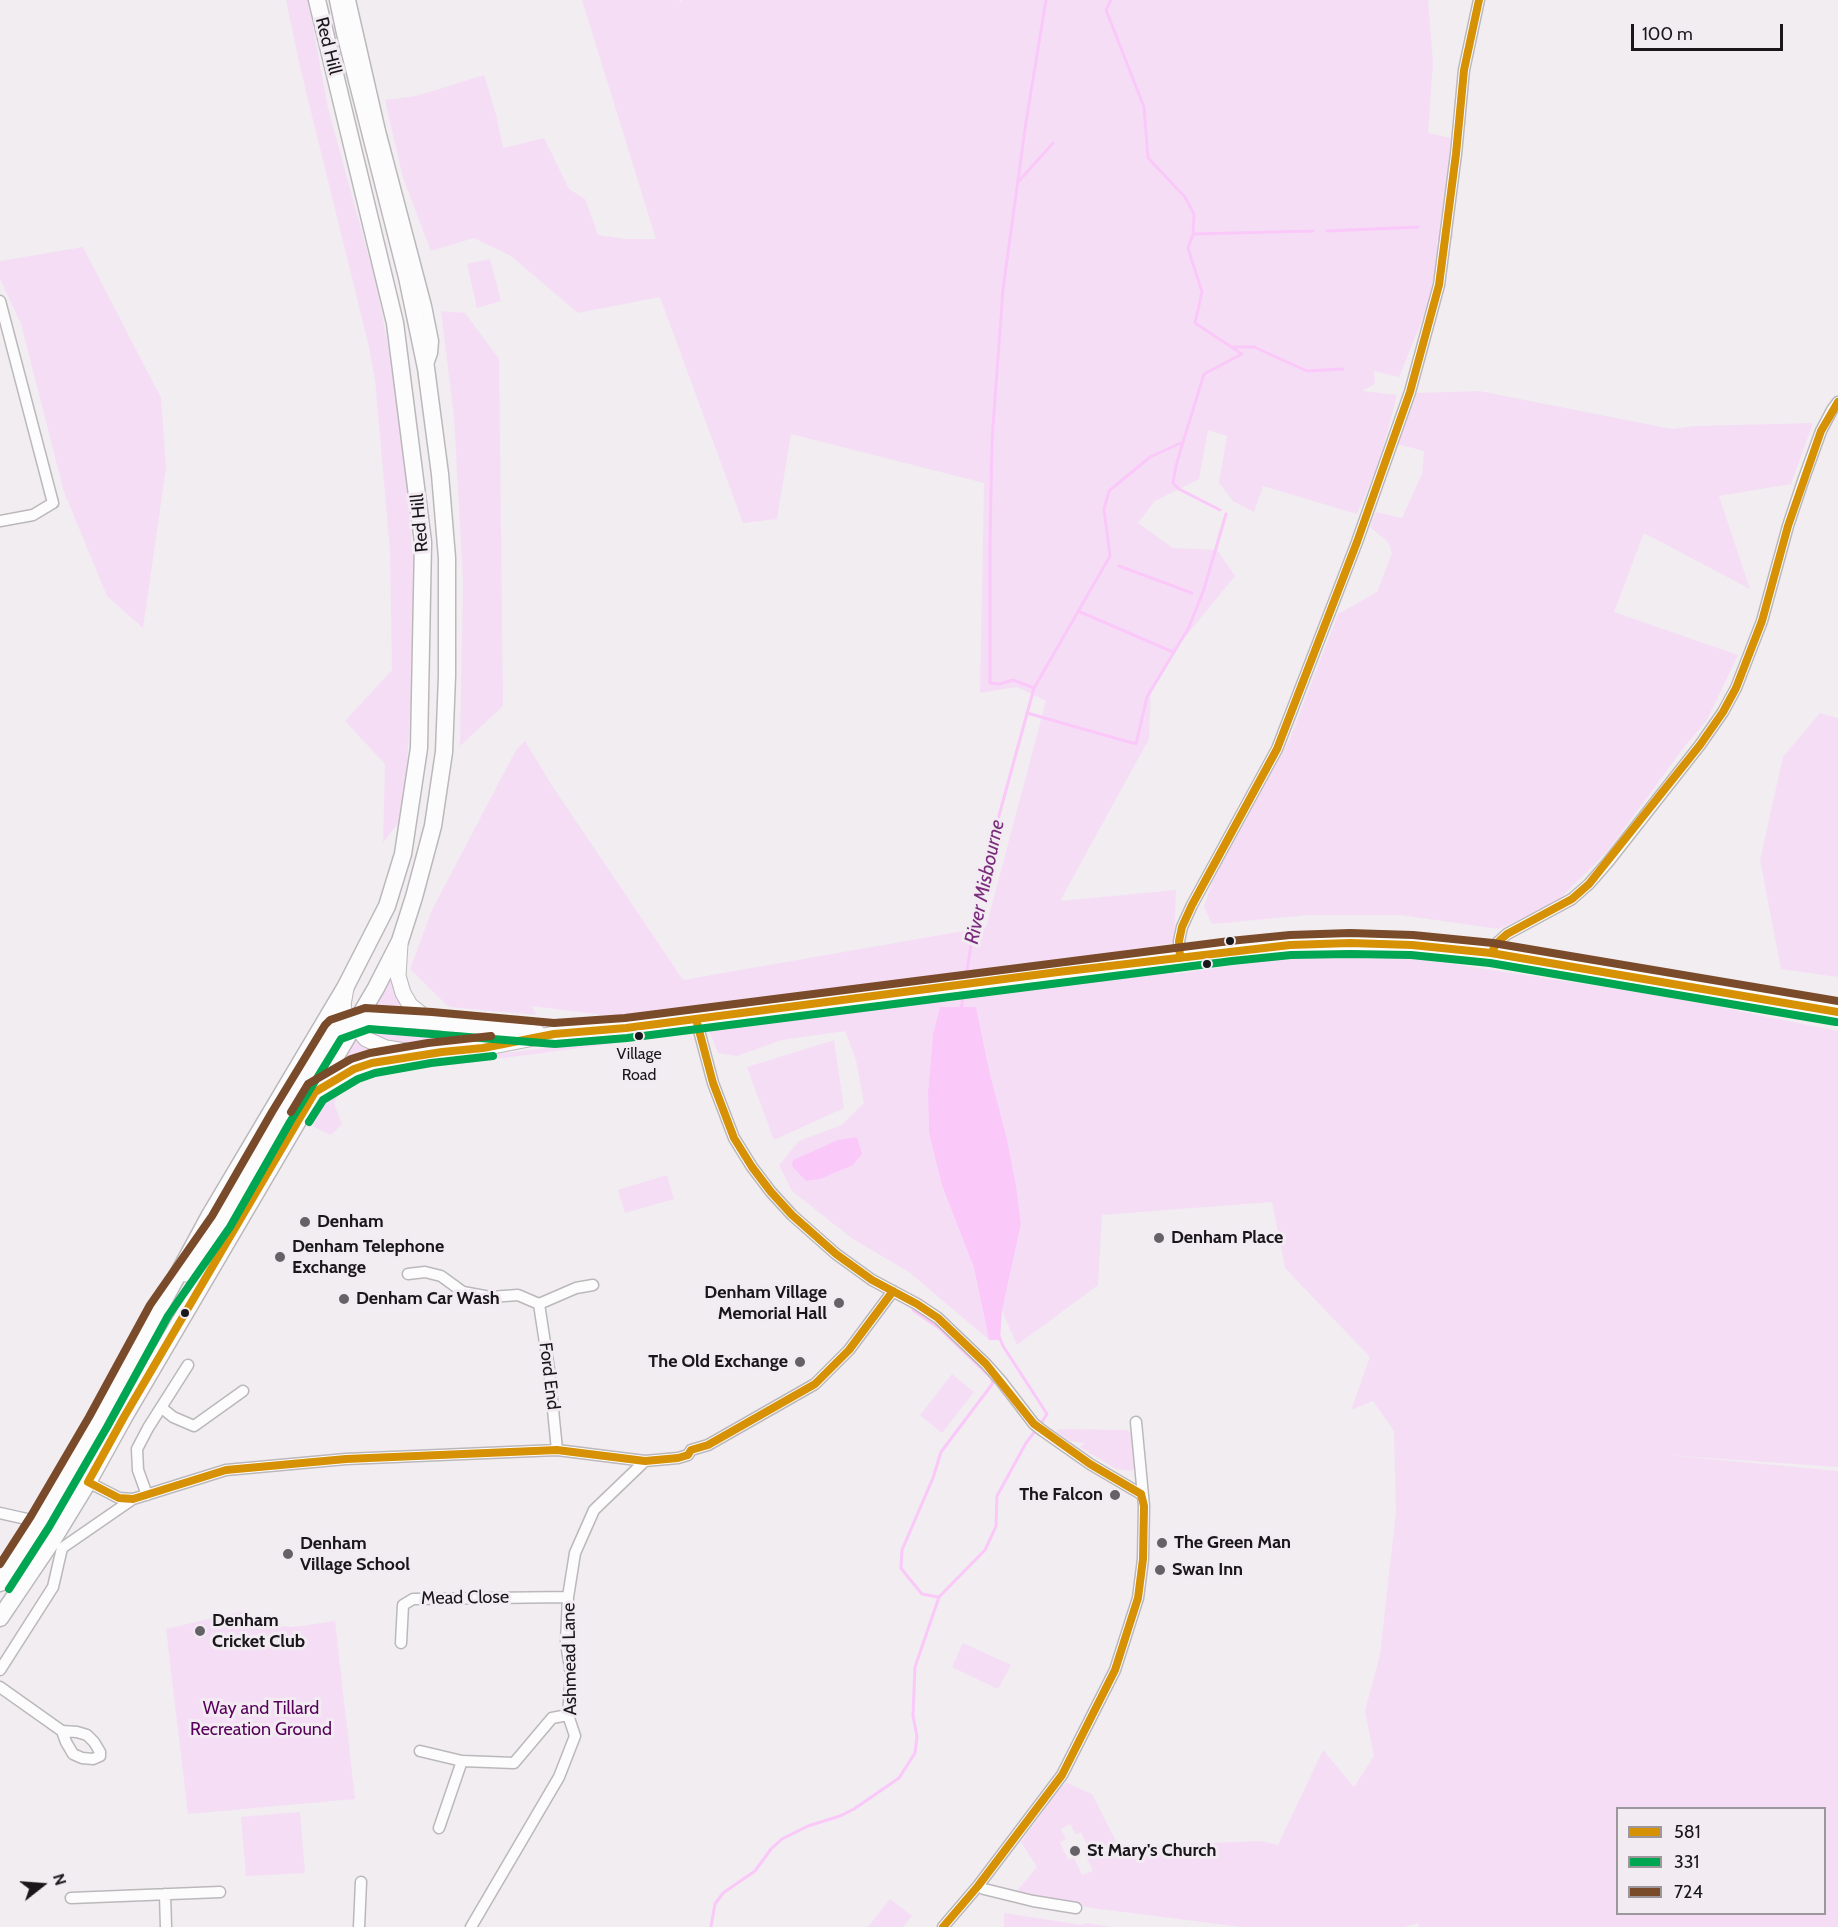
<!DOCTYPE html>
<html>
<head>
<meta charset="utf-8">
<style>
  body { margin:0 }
  #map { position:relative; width:1838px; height:1927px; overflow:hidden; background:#f1edf1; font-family:Cabin,sans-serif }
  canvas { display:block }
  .legend { position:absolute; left:1616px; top:1807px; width:210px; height:108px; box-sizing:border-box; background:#f2ecf2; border:2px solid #9b979b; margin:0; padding:8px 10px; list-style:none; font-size:18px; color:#191719 }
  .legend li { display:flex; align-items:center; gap:12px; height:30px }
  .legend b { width:30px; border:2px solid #9b979b }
  .north { position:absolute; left:12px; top:1855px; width:60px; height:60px; -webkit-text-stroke:4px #f2ecf2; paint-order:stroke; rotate:73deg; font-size:16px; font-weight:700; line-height:24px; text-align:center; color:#191719 }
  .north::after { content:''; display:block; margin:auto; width:21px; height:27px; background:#191719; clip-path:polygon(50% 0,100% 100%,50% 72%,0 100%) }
  .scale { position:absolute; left:1631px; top:24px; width:152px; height:27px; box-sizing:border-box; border:3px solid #191719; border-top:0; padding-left:8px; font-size:18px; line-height:21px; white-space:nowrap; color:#191719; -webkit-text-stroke:4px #f2ecf2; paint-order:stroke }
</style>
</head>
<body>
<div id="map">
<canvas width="1838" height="1927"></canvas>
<ul class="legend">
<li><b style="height:8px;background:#d69104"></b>581</li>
<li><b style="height:8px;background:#00a651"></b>331</li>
<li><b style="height:8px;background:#7a4b2a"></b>724</li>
</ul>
<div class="north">N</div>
<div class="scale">100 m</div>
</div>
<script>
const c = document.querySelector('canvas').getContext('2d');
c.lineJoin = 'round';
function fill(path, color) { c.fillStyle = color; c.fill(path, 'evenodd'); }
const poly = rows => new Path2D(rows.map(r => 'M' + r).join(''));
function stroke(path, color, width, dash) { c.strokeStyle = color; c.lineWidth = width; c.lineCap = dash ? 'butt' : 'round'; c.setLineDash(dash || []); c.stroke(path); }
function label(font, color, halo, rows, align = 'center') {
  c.font = font + ' Cabin,sans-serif'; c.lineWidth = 6; c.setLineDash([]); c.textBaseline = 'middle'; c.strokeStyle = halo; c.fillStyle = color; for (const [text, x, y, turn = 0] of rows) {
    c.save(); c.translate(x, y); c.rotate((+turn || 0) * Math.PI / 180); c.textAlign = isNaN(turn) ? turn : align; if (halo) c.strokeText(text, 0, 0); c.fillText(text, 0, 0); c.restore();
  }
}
fill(poly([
  [286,0,308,0,328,108,376,283,400,409,415,579,410,715,404,815,383,843,385,764,345,721,392,670,390,550,375,380,369,347,301,71],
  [582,0,679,0,680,2,682,0,1428,0,1433,62,1428,133,1451,138,1453,238,1437,240,1438,281,1399,377,1374,371,1375,384,1362,391,1397,395,1380,460,1357,514,1263,486,1254,512,1233,501,1219,483,1227,436,1208,430,1199,479,1155,501,1138,523,1173,548,1217,550,1235,576,1173,652,1151,690,1149,739,1060,901,1176,890,1174,943,652,1021,531,1006,537,1015,449,1007,410,969,432,910,516,750,525,741,551,784,683,980,986,927,1046,701,1017,687,980,693,984,483,791,434,777,519,743,523,660,297,578,313,511,256,474,238,431,251,403,178,385,100,416,96,484,75,496,114,503,148,544,138,569,189,585,199,598,235,625,239,656,239],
  [83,247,161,398,166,468,143,628,107,596,64,492,21,324,0,279,0,261],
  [490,259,501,301,477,308,467,264],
  [441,311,465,313,499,359,503,706,460,746,463,581,454,416],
  [1479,391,1672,429,1695,426,1813,423,1791,484,1719,496,1750,589,1644,533,1614,612,1738,655,1707,720,1684,747,1607,852,1555,903,1499,929,1400,915,1309,915,1212,924,1204,907,1216,870,1289,741,1338,614,1377,592,1392,553,1388,542,1370,527,1376,512,1402,518,1422,474,1424,451,1397,444,1416,393],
  [1820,713,1838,718,1838,977,1781,969,1760,860,1783,757],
  [1329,952,1433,961,1669,997,1838,1031,1838,1467,1667,1455,1838,1471,1838,1927,1419,1927,1418,1923,1404,1927,1242,1927,1091,1908,1016,1892,1037,1867,1021,1842,1061,1786,1067,1783,1092,1794,1125,1859,1156,1845,1262,1841,1278,1845,1323,1750,1354,1787,1374,1756,1365,1711,1380,1655,1396,1512,1394,1431,1373,1401,1351,1410,1370,1357,1285,1268,1272,1202,1102,1215,1098,1285,1017,1345,1002,1311,1021,1224,1007,1139,990,1074,976,1007,940,1007,933,1034,928,1093,929,1133,942,1187,974,1268,989,1340,909,1272,853,1239,792,1191,779,1165,799,1141,842,1125,864,1103,856,1060,845,1031,782,1040,737,1056,718,1053,708,1028,687,1025,1174,959,1174,974],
  [1618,1808,1824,1808,1824,1914,1618,1914],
  [1070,1824,1076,1835,1081,1832,1089,1849,1084,1852,1093,1871,1082,1875,1074,1858,1068,1860,1060,1842,1066,1839,1061,1829],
  [393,968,418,1016,369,1010],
  [381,1025,428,1029,441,1033,437,1044,416,1046,384,1042,362,1027],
  [352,1038,372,1051,388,1056,352,1063,334,1072],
  [609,1040,612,1044,495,1059,489,1055],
  [834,1040,844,1108,774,1140,747,1067],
  [342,1084,343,1086,334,1103,342,1124,331,1135,314,1127,312,1121,324,1097,332,1088],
  [667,1175,674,1199,625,1213,618,1190],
  [952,1374,974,1392,942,1433,920,1415],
  [1060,1429,1127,1430,1134,1438,1134,1469,1131,1471,1116,1469,1080,1447,1084,1443,1070,1441,1057,1432,1057,1430],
  [247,1610,250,1624,293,1627,335,1621,355,1799,188,1814,166,1629],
  [963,1643,1011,1665,998,1689,952,1667],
  [300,1812,305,1873,246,1876,241,1817],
  [890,1899,912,1916,903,1927,868,1927],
  [1004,1913,1082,1925,1085,1923,1112,1927,1004,1927]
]), '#f5def5');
fill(poly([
  [940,1007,976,1007,990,1074,1007,1139,1016,1186,1021,1224,1002,1311,1000,1340,989,1340,974,1268,942,1186,929,1133,928,1093,933,1034],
  [857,1137,862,1154,853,1165,820,1179,806,1181,792,1166,793,1160,838,1140]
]), '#fac9fa');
stroke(poly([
  [1019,181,1053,143],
  [1327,231,1418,227],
  [1193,234,1313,231],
  [1233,347,1254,347,1307,371,1343,369],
  [1183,442,1176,466,1173,483,1179,489,1220,510],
  [1119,566,1192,593],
  [1078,611,1173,652],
  [1034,688,1013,680,999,684,990,683,990,545,992,440,1003,289,1026,122,1046,0],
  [1027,713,1136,744,1147,697,1189,627,1204,589,1226,514],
  [966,978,980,885,1034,688,1110,556,1104,509,1109,491,1150,457,1183,442,1204,374,1242,354,1195,323,1202,292,1188,248,1193,234,1194,214,1185,197,1148,158,1144,107,1106,10,1111,0],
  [961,1011,964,988],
  [913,1310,939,1328,982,1369,991,1378,993,1383,941,1452,933,1478,902,1550,901,1568,908,1577,922,1594,938,1597],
  [999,1336,1003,1346,1047,1414,1040,1425],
  [711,1927,715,1904,723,1893,755,1871,771,1849,782,1839,808,1826,840,1816,854,1809,899,1778,915,1753,917,1736,913,1716,915,1667,939,1597,985,1550,996,1526,997,1496,1026,1443,1036,1430]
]), '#fac9fa', 3);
const minor = poly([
  [350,0,380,131,426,306,433,341,432,353,427,367],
  [0,301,53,503,33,515,0,521],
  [1491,953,1497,943,1507,934,1572,899,1589,884,1609,861,1700,745,1723,712,1736,688,1762,621,1788,526,1803,481,1821,431,1832,410,1838,402],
  [1180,958,1179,941,1182,927,1192,905,1277,749,1357,542,1410,392,1439,285,1456,154,1464,70,1479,0],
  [696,1019,713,1083,734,1138,752,1167,771,1192,792,1215,836,1254,872,1280,917,1304,938,1318,986,1364,1001,1381,1034,1424,1043,1431,1090,1464,1141,1494],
  [475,1027,483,1048],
  [442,1052,448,1025],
  [408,1274,425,1272,441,1276,463,1292,490,1297,518,1295,539,1304,549,1369,557,1450],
  [539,1304,576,1288,593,1285],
  [162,1408,173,1417,194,1426,243,1391],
  [147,1495,138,1470,137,1449,148,1428,188,1365],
  [61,1497,76,1480,88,1482,119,1498,133,1499],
  [0,1513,40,1522,43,1518],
  [401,1643,403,1605,413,1599,568,1597],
  [0,1670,53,1587,62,1548,133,1499,226,1470,346,1459,557,1450,645,1461,678,1458,688,1455,691,1450,708,1445,815,1384,849,1350,893,1291],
  [0,1687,62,1731,77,1732,87,1735,94,1742,100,1752,100,1756,93,1759,82,1758,73,1754,66,1742,62,1731],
  [420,1751,462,1761,514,1763,552,1718,568,1715],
  [439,1828,462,1761],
  [978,1886,984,1889,1033,1901,1076,1908],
  [165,1894,166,1927],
  [71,1898,220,1892],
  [359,1927,361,1882],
  [471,1927,559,1777,575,1736,568,1715,571,1674,566,1643,568,1597,575,1553,594,1510,645,1461],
  [943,1927,978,1886,1062,1775,1115,1670,1138,1598,1143,1559,1144,1506,1136,1422]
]);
const primary = poly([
  [400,944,398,976,403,993,410,1005,431,1022],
  [346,988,343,1005,345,1014,366,1039,386,1048,412,1052],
  [315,1092,354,1069,372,1063,442,1052,483,1048,554,1034,626,1028,1058,972,1290,945,1350,943,1412,945,1491,953,1838,1012],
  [185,1274,221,1222,281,1117,334,1030,368,1018,431,1022,538,1033]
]);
const trunk = poly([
  [0,1583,40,1522,98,1422,210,1215,346,986,387,906,403,854,419,748,423,542,395,323,317,0],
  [0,1618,52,1541,88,1482,124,1417,376,988,400,941,414,897,433,826,444,752,447,676,447,558,440,474,426,368,407,277,345,33,338,0]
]);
stroke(minor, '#bbb8bb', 13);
stroke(primary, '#bbb8bb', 17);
stroke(trunk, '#bbb8bb', 19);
stroke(minor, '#fdfcfd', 10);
stroke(primary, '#fdfcfd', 15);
stroke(trunk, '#fdfcfd', 16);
stroke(poly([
  [1491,953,1497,943,1507,934,1572,899,1589,884,1700,745,1723,712,1736,688,1762,621,1788,526,1821,431,1838,402],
  [1180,958,1179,941,1182,927,1192,905,1277,749,1357,542,1410,392,1439,285,1456,154,1464,70,1479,0],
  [696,1019,713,1083,734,1138,752,1167,771,1192,792,1215,836,1254,872,1280,917,1304,938,1318,986,1364,1034,1424,1090,1464,1141,1494],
  [893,1291,849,1350,815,1384,708,1445,691,1450,688,1455,678,1458,645,1461,557,1450,346,1459,226,1470,133,1499,119,1498,88,1482,124,1417,315,1092,354,1069,372,1063,442,1052,483,1048,554,1034,626,1028,1058,972,1290,945,1350,943,1412,945,1491,953,1838,1012],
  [943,1927,978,1886,1062,1775,1115,1670,1138,1598,1143,1559,1144,1506,1141,1494]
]), '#d69104', 8);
stroke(poly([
  [309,1122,323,1100,358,1079,375,1073,431,1063,493,1056],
  [9,1589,49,1527,107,1427,168,1316,230,1227,290,1122,341,1039,369,1029,555,1044,627,1038,1232,961,1291,955,1350,954,1411,955,1490,963,1836,1022]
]), '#00a651', 8);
stroke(poly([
  [291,1112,308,1084,351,1059,370,1053,428,1043,491,1036],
  [0,1564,31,1516,89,1417,150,1305,212,1216,272,1112,325,1025,330,1020,365,1008,432,1012,554,1023,625,1018,1230,941,1290,935,1350,933,1413,935,1493,943,1838,1001]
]), '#7a4b2a', 8);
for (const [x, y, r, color] of [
  [1230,941,5,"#191719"],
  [1207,964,5,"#191719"],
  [639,1036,5,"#191719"],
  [305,1222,6,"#656265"],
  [1159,1238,6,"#656265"],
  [280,1257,6,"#656265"],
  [344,1299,6,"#656265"],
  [839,1303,6,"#656265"],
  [185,1313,5,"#191719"],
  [800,1362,6,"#656265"],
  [1115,1495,6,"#656265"],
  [1162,1543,6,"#656265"],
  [288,1554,6,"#656265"],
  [1160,1570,6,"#656265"],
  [200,1631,6,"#656265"],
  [1075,1851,6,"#656265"]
]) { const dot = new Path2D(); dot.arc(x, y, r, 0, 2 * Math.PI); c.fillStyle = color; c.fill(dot); stroke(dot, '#f2ecf2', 2); }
label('16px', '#191719', '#f2ecf2', [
  ["Village",639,1054],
  ["Road",639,1075]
]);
label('18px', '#191719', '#f2ecf2', [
  ["Red Hill",328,46,76],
  ["Red Hill",420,523,-95],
  ["Ford End",549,1376,83],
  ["Mead Close",465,1598,-1],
  ["Ashmead Lane",570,1659,-91]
]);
label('bold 18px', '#191719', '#f2ecf2', [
  ["Denham",317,1222],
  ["Denham Place",1171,1238],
  ["Denham Telephone",292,1247],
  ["Exchange",292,1268],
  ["Denham Village",827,1293,"right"],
  ["Memorial Hall",827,1314,"right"],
  ["Denham Car Wash",356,1299],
  ["The Old Exchange",788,1362,"right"],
  ["The Falcon",1103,1495,"right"],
  ["The Green Man",1174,1543],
  ["Denham",300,1544],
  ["Village School",300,1565],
  ["Swan Inn",1172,1570],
  ["Denham",212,1621],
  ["Cricket Club",212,1642],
  ["St Mary's Church",1087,1851]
], 'left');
label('18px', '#57015a', '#f2ecf2', [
  ["Way and Tillard",261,1709],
  ["Recreation Ground",261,1730]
]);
label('italic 20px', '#7b2d7d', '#f2ecf2', [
  ["River Misbourne",985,882,-78]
]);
</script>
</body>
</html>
